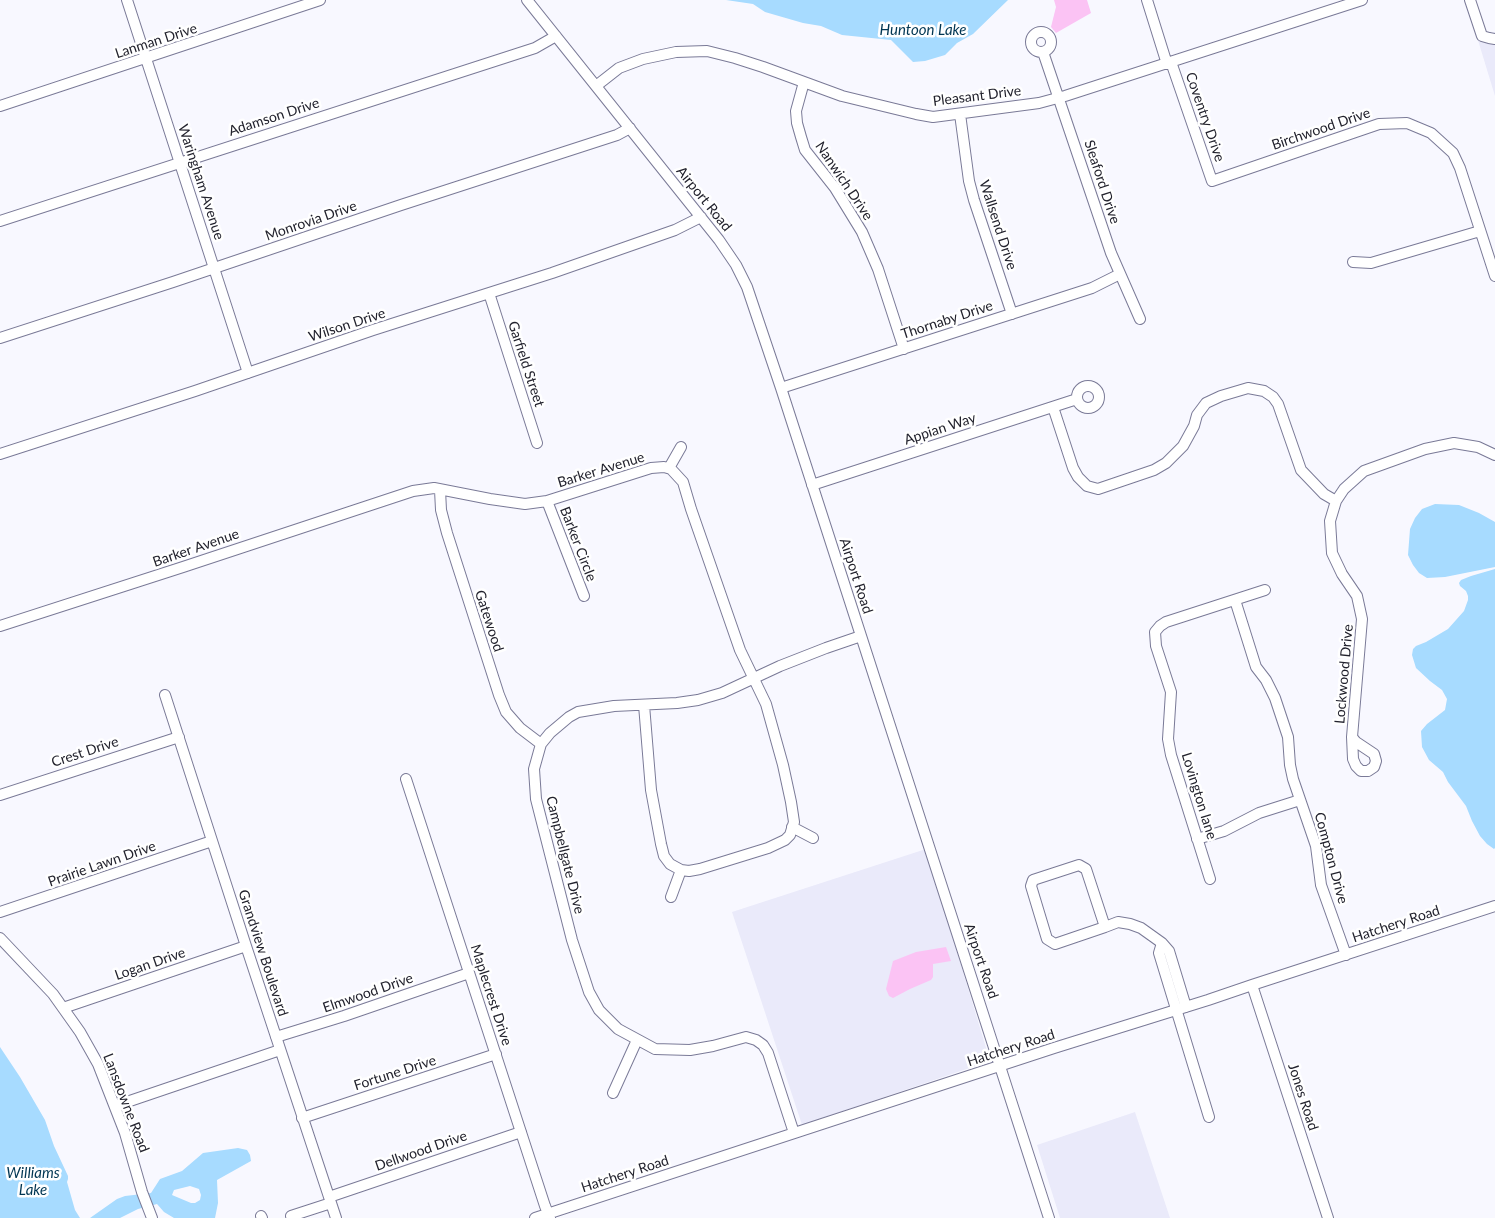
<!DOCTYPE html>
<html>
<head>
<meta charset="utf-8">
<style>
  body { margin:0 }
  canvas { display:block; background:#f8f8ff }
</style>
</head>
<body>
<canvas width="1495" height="1218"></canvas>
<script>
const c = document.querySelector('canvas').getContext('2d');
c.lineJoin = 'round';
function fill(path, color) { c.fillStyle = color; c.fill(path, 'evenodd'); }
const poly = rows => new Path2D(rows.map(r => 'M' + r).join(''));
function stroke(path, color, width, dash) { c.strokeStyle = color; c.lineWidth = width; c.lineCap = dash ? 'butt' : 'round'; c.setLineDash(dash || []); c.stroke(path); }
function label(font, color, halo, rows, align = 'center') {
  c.font = font + ' Lato,sans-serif'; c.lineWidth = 5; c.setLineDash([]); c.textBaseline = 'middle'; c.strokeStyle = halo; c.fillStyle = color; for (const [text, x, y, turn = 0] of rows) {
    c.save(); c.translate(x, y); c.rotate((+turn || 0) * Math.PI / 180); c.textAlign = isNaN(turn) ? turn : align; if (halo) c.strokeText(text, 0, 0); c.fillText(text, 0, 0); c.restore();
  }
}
fill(poly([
  [1495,32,1495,96,1477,37],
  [926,849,990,1061,802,1125,732,912],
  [1135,1112,1170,1218,1060,1218,1037,1145]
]), '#eaeafa');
fill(poly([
  [1054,0,1087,0,1091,13,1056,33,1051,27,1056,7],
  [946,947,951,961,933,964,933,977,931,980,910,989,893,998,889,996,886,989,893,961,916,952]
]), '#fbc3f4');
fill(poly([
  [726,0,1008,0,973,34,957,43,945,55,925,61,913,62,891,40,842,35,821,26,803,23,765,12,753,4],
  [1435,504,1459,505,1479,513,1495,522,1495,567,1445,577,1427,578,1419,573,1413,565,1408,555,1410,529,1415,518,1422,509],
  [1495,569,1495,848,1494,849,1487,844,1480,836,1472,821,1466,806,1448,782,1443,772,1429,760,1422,747,1421,731,1427,724,1445,710,1447,699,1442,690,1430,681,1416,668,1412,655,1413,649,1416,646,1426,642,1448,629,1464,611,1468,600,1468,596,1466,591,1460,586,1459,583,1461,580,1471,576],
  [0,1047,20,1077,45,1120,54,1146,68,1176,68,1179,67,1182,75,1210,80,1218,0,1218],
  [238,1148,247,1150,250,1155,251,1161,217,1180,218,1203,215,1218,174,1218,164,1212,157,1204,138,1209,120,1218,90,1218,117,1199,125,1196,151,1193,160,1179,182,1171,203,1153],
  [190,1186,199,1189,201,1195,200,1200,195,1203,191,1203,172,1195,174,1190]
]), '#a7dbff');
const minor = poly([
  [127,0,248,373],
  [527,0,719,240,736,265,747,287,781,388,1049,1218],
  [1147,0,1167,64],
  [1470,0,1482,36,1489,38,1495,39],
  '1031 42a10 10 0 1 1 20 0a10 10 0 1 1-20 0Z',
  [1043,52,1111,253,1140,319],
  [1171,62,1212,181,1379,124,1407,123,1431,133,1453,153,1460,168,1495,276],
  [804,82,796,111,797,123,801,137,805,150,835,188,862,232,878,269,904,349],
  [596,86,619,68,643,59,676,52,707,51,735,58,763,67,842,96,916,114,933,117,1039,103,1065,96,1362,0],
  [0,106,320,0],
  [960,114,969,181,974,200,1012,314],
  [0,221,535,48,556,36],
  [1353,262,1371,263,1480,231],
  [489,293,537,443],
  [0,338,173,282,401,205,617,135,630,128],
  '1077 397a11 11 0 1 1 22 0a11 11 0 1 1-22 0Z',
  [781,388,1092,288,1120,274],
  [1053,407,1073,468,1078,477,1087,486,1098,489,1154,470,1166,463,1183,446,1194,426,1197,415,1206,403,1221,396,1248,388,1264,391,1273,397,1278,404,1301,470,1324,494,1336,501],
  [0,454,195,391,373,330,552,273,675,230,701,217],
  [669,468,681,447],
  [812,485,1077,399],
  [440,490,441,510,447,533,499,695,506,712,520,728,541,744],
  [547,501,584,596],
  [1235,600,1256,667,1266,680,1275,698,1288,737,1290,765,1293,779,1316,846,1321,885,1346,955],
  [0,626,183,567,413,491,434,488,490,499,525,504,547,501,651,468,664,467,671,469,683,482,691,509,740,650,766,704,783,765,791,802,794,822,790,835,785,840,768,848,700,869,689,871,681,870,670,864,664,856,661,844,651,790,644,705],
  [165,695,246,946,336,1218],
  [1352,737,1356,742,1374,754,1376,761,1374,767,1368,771,1361,771,1356,766,1353,759,1352,737,1362,619,1357,596,1342,574,1332,553,1330,521,1336,501,1344,489,1364,471,1425,449,1454,443,1478,447,1495,455],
  [406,779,545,1206,550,1218],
  [0,795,179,737],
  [792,827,813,838],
  [1197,839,1224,831,1259,813,1300,800],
  [1210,879,1171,755,1168,739,1171,692,1156,646,1155,632,1160,626,1166,622,1265,590],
  [671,897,681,870],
  [0,912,212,841],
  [1105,927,1086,869,1079,865,1033,880,1031,886,1047,939,1055,944,1105,927,1118,922,1130,924,1141,928,1162,943,1169,951,1186,1007],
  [0,938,53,994,80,1032,98,1064,125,1133,142,1192,152,1218],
  [1162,943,1159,953,1209,1117],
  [1252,985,1328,1218],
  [63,1008,246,946],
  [276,1037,344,1016,469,973],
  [613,1093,637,1040],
  [115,1106,280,1050],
  [302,1118,496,1054],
  [794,1133,768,1053,763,1045,756,1040,746,1037,713,1046,690,1050,655,1049,618,1029,599,1010,589,992,572,940,536,799,534,769,541,744,550,733,569,717,578,712,614,706,677,703,698,700,722,693,780,666,826,648,861,636],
  [329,1197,521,1132],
  [261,1216,262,1218],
  [291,1216,331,1203],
  [535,1218,1054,1048,1208,1000,1252,985,1495,906]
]);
stroke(minor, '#7a7a97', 12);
stroke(minor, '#fff', 10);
label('14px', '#22222d', '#fff', [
  ["Lanman Drive",156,41,-18],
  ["Pleasant Drive",977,96,-7],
  ["Adamson Drive",274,117,-18],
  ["Coventry Drive",1205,117,71],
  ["Birchwood Drive",1321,129,-19],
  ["Nanwich Drive",844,181,56],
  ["Waringham Avenue",201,182,72],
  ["Sleaford Drive",1102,182,72],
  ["Airport Road",704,199,51],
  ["Monrovia Drive",311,221,-19],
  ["Wallsend Drive",998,225,72],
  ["Thornaby Drive",947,320,-18],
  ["Wilson Drive",347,325,-18],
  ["Garfield Street",526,364,72],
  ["Appian Way",940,429,-18],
  ["Barker Avenue",601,470,-17],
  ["Barker Circle",578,544,69],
  ["Barker Avenue",196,548,-19],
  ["Airport Road",856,576,72],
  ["Gatewood",489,621,72],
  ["Lockwood Drive",1344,674,-85],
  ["Crest Drive",85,752,-18],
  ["Lovington lane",1199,796,73],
  ["Campbellgate Drive",565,855,76],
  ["Compton Drive",1331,858,75],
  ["Prairie Lawn Drive",102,864,-19],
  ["Hatchery Road",1396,924,-18],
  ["Grandview Boulevard",263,953,72],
  ["Airport Road",981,961,71],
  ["Logan Drive",150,964,-19],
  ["Elmwood Drive",368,993,-19],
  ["Maplecrest Drive",491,995,72],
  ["Hatchery Road",1011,1048,-18],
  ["Fortune Drive",395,1073,-18],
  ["Jones Road",1303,1097,72],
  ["Lansdowne Road",126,1103,69],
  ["Dellwood Drive",421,1151,-19],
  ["Hatchery Road",625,1174,-18]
]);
label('italic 15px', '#003653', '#fff', [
  ["Huntoon Lake",923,30],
  ["Williams",33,1173],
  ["Lake",33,1190]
]);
</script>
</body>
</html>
